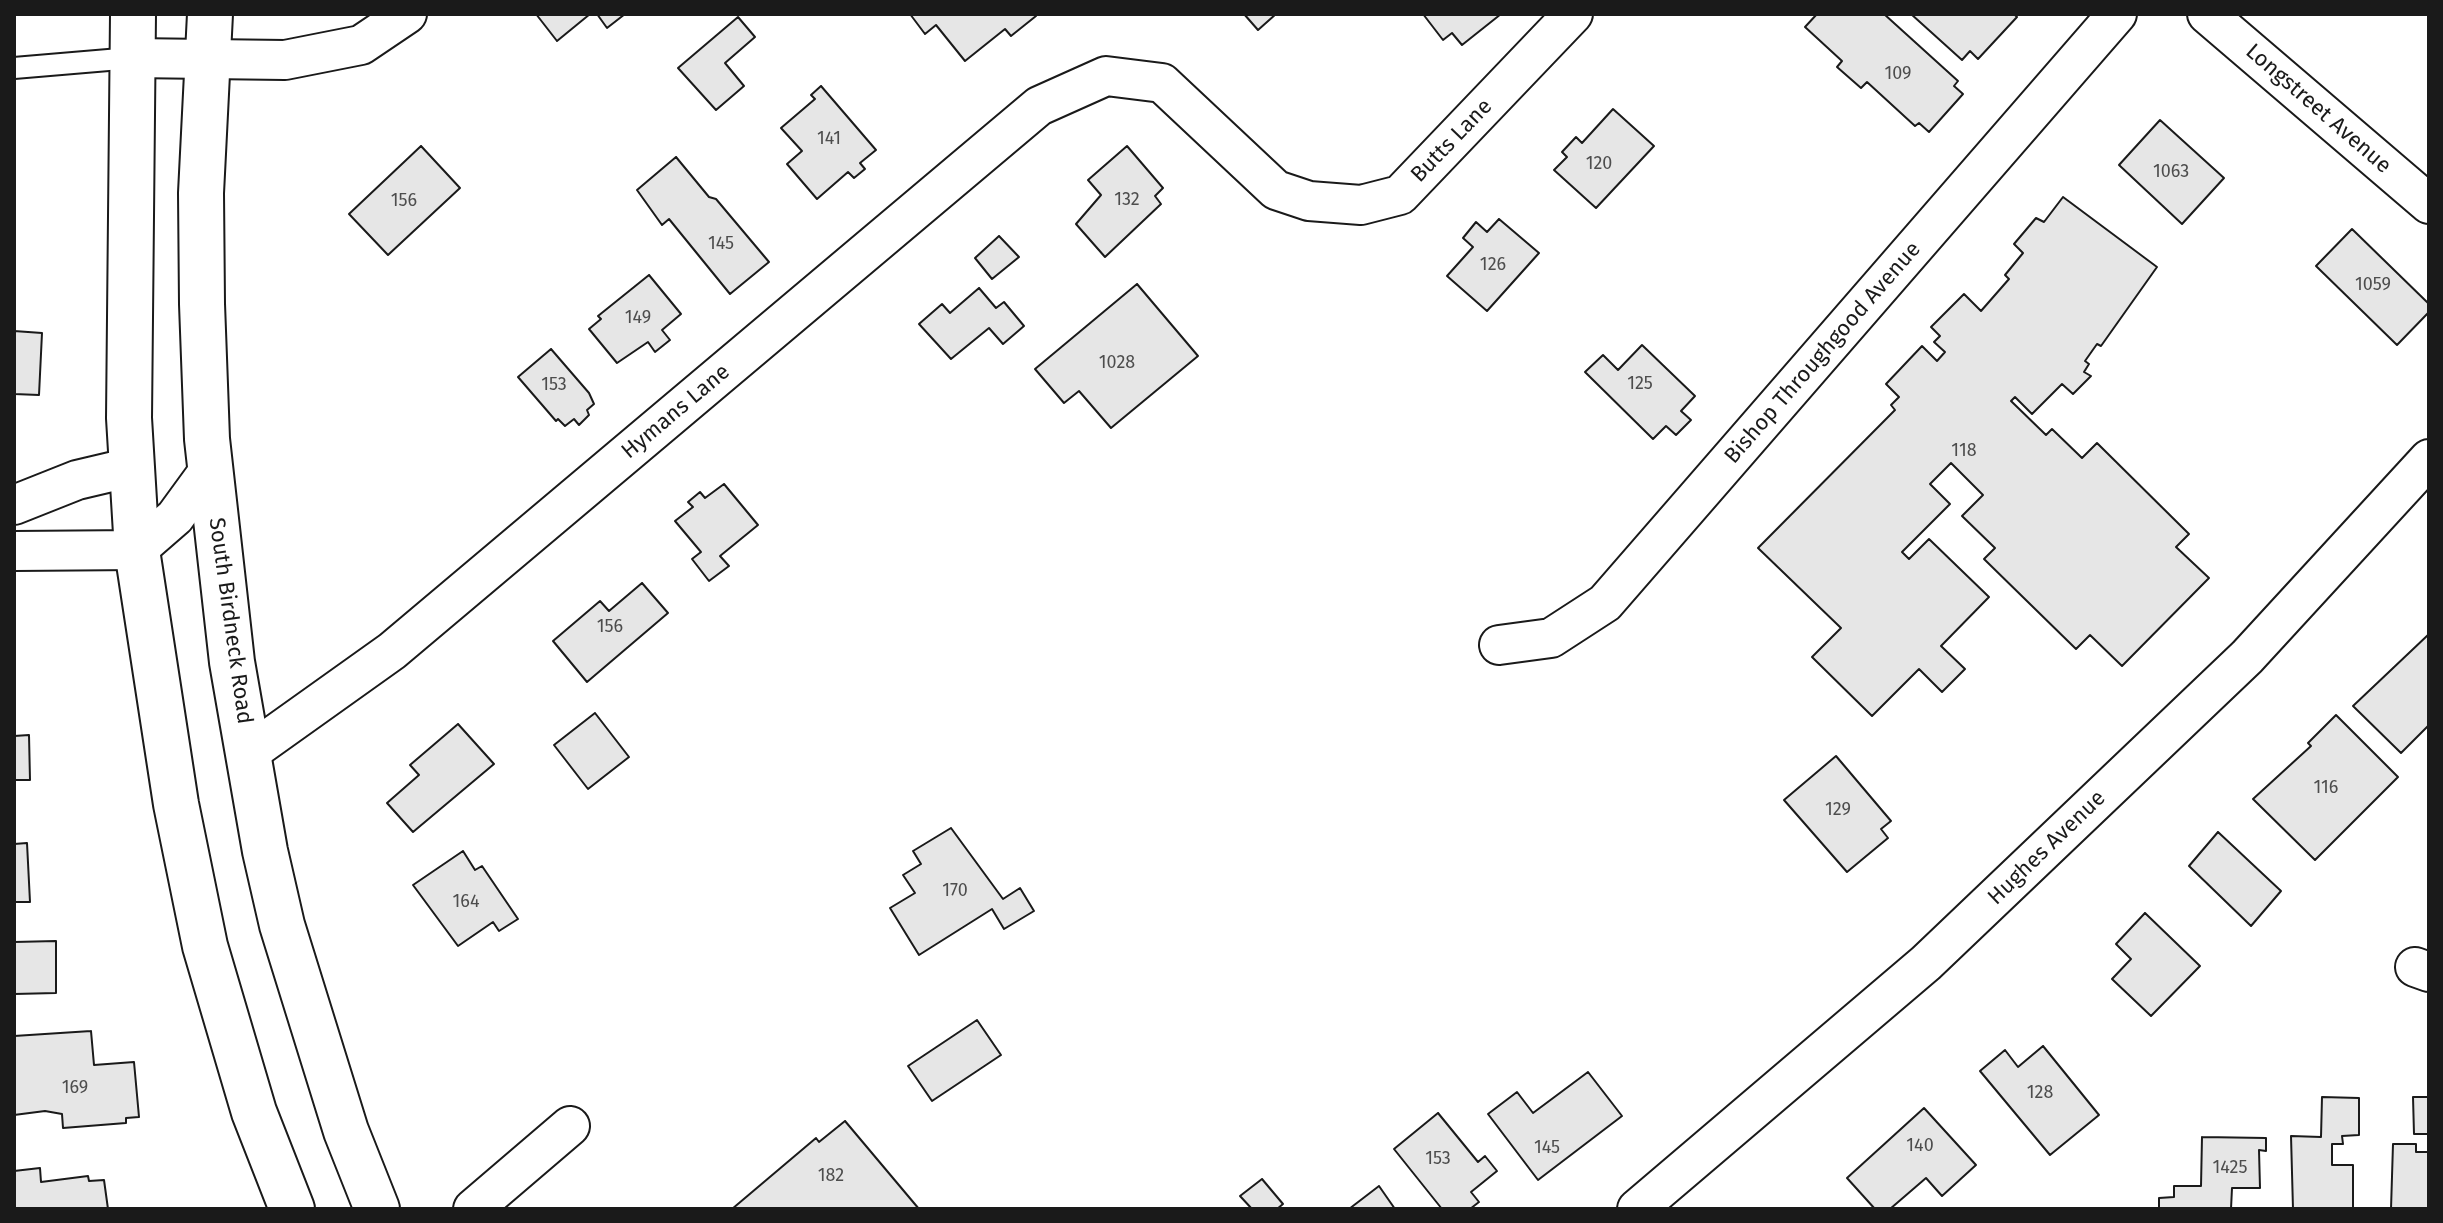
<!DOCTYPE html>
<html>
<head>
<meta charset="utf-8">
<style>
  body { margin:0 }
  #map { position:relative; width:2443px; height:1223px; overflow:hidden; background:#fff; font-family:"Fira Sans",sans-serif }
  canvas { display:block }
  .frame { position:absolute; inset:0; border:16px solid #1a1a1a; pointer-events:none }
</style>
</head>
<body>
<div id="map">
<canvas width="2443" height="1223"></canvas>
<div class="frame"></div>
</div>
<script>
const c = document.querySelector('canvas').getContext('2d');
c.lineJoin = 'round';
function fill(path, color) { c.fillStyle = color; c.fill(path, 'evenodd'); }
const poly = rows => new Path2D(rows.map(r => 'M' + r).join(''));
function stroke(path, color, width, dash) { c.strokeStyle = color; c.lineWidth = width; c.lineCap = dash ? 'butt' : 'round'; c.setLineDash(dash || []); c.stroke(path); }
function label(font, color, halo, rows, align = 'center') {
  c.font = font + ' "Fira Sans",sans-serif'; c.lineWidth = 6; c.setLineDash([]); c.textBaseline = 'middle'; c.strokeStyle = halo; c.fillStyle = color; for (const [text, x, y, turn = 0] of rows) {
    c.save(); c.translate(x, y); c.rotate((+turn || 0) * Math.PI / 180); c.textAlign = isNaN(turn) ? turn : align; if (halo) c.strokeText(text, 0, 0); c.fillText(text, 0, 0); c.restore();
  }
}
const building = poly([
  [536,14,590,14,557,41,536,14],
  [597,14,625,14,607,28,597,14],
  [910,14,1034,14,1036,16,1011,36,1005,29,965,61,936,25,925,34,910,14],
  [1244,14,1276,14,1258,30,1244,14],
  [1423,14,1501,14,1462,45,1452,33,1443,40,1423,14],
  [1817,14,1884,14,1958,81,1954,86,1963,94,1929,132,1919,123,1915,126,1867,82,1861,88,1837,67,1842,61,1805,27,1817,14],
  [1911,14,2014,14,2017,17,1978,59,1970,51,1962,60,1911,14],
  [738,17,755,37,725,63,744,86,716,110,678,68,738,17],
  [821,86,876,150,860,163,865,169,854,178,848,172,817,199,787,164,802,151,781,128,815,99,811,95,821,86],
  [1613,109,1654,146,1596,208,1554,170,1567,157,1562,152,1576,137,1582,143,1613,109],
  [2160,120,2224,178,2182,224,2119,165,2160,120],
  [421,146,460,188,388,255,349,214,421,146],
  [1127,146,1163,188,1155,196,1161,204,1105,257,1076,224,1101,195,1088,180,1127,146],
  [676,157,709,197,716,199,769,262,730,294,669,219,662,225,637,190,676,157],
  [2063,197,2157,267,2101,346,2097,344,2085,361,2089,364,2084,372,2091,376,2073,394,2062,384,2032,414,2015,397,2011,401,2046,435,2052,429,2082,458,2097,443,2189,534,2176,547,2209,578,2122,666,2090,635,2076,649,1984,559,1995,548,1962,516,1983,495,1951,463,1930,484,1950,504,1902,552,1909,559,1929,539,1989,597,1941,646,1965,669,1942,692,1919,669,1872,716,1812,657,1841,628,1758,548,1895,410,1891,405,1899,397,1886,384,1922,346,1937,361,1945,352,1934,342,1940,336,1931,327,1964,294,1981,311,2009,279,2005,275,2023,253,2014,244,2036,218,2044,222,2063,197],
  [1499,219,1539,253,1487,311,1447,276,1473,247,1463,238,1476,222,1487,232,1499,219],
  [2352,229,2429,304,2429,312,2397,345,2316,266,2352,229],
  [999,236,1019,257,992,279,975,258,999,236],
  [649,275,681,314,662,330,670,340,655,352,648,342,617,363,589,329,601,319,598,316,649,275],
  [1137,284,1198,356,1111,428,1079,391,1064,403,1035,369,1137,284],
  [979,288,996,308,1004,302,1024,326,1003,344,989,328,951,359,919,324,942,304,950,313,979,288],
  [14,331,42,333,39,395,14,394,14,331],
  [1642,345,1695,396,1681,411,1691,420,1676,435,1666,426,1653,439,1585,372,1603,355,1618,370,1642,345],
  [551,349,589,393,594,404,587,410,589,415,579,425,574,419,565,426,558,419,556,421,518,377,551,349],
  [724,484,758,525,720,556,729,566,709,581,692,559,701,552,675,521,693,507,688,502,700,492,705,498,724,484],
  [642,583,668,613,587,682,553,641,600,601,609,611,642,583],
  [2429,634,2429,725,2401,753,2353,706,2429,634],
  [595,713,629,757,588,789,554,745,595,713],
  [2336,715,2398,777,2315,860,2253,799,2311,746,2308,743,2336,715],
  [458,724,494,764,413,832,387,803,419,775,410,765,458,724],
  [29,735,30,780,14,780,14,736,29,735],
  [1836,756,1891,821,1881,829,1888,838,1847,872,1784,800,1836,756],
  [951,828,1003,899,1020,888,1034,911,1004,929,992,909,919,955,890,908,915,893,903,875,921,864,913,851,951,828],
  [2218,832,2281,891,2251,926,2189,866,2218,832],
  [27,843,30,902,14,902,14,844,27,843],
  [463,851,475,870,482,866,518,919,499,931,493,922,458,946,413,885,463,851],
  [2145,913,2200,966,2151,1016,2112,979,2131,959,2116,944,2145,913],
  [56,941,56,993,14,994,14,942,56,941],
  [977,1020,1001,1055,932,1101,908,1066,977,1020],
  [91,1031,94,1065,134,1062,139,1117,126,1118,126,1123,63,1128,62,1114,45,1111,14,1115,14,1036,91,1031],
  [2043,1046,2099,1115,2050,1155,1980,1071,2005,1050,2018,1067,2043,1046],
  [1588,1072,1622,1116,1538,1180,1488,1114,1517,1092,1533,1113,1588,1072],
  [2322,1097,2359,1098,2359,1135,2342,1136,2343,1144,2332,1144,2332,1165,2353,1165,2353,1209,2293,1209,2291,1136,2321,1137,2322,1097],
  [2413,1097,2429,1097,2429,1134,2414,1134,2413,1097],
  [1924,1108,1976,1165,1942,1196,1926,1178,1890,1209,1875,1209,1847,1178,1924,1108],
  [1438,1113,1478,1162,1485,1156,1497,1171,1471,1192,1479,1202,1470,1209,1442,1209,1394,1149,1438,1113],
  [845,1121,919,1209,732,1209,816,1138,819,1142,845,1121],
  [2202,1137,2266,1138,2266,1151,2259,1150,2260,1188,2232,1188,2231,1209,2159,1209,2159,1198,2174,1197,2174,1186,2201,1186,2202,1137],
  [2393,1144,2416,1144,2416,1152,2429,1152,2429,1209,2391,1209,2393,1144],
  [40,1168,41,1182,88,1176,89,1181,104,1180,108,1209,14,1209,14,1171,40,1168],
  [1262,1179,1283,1204,1277,1209,1252,1209,1240,1196,1262,1179],
  [1379,1186,1395,1209,1349,1209,1379,1186]
]);
fill(building, '#e6e6e6');
stroke(building, '#1a1a1a', 2);
const service = poly([
  [14,68,132,58]
]);
const minor = poly([
  [2207,14,2429,204],
  [132,58,285,60,361,45,407,14],
  [14,505,77,480,132,467],
  [14,551,137,550,175,517,210,469],
  [1499,645,1551,638,1605,603,2117,14],
  [249,753,392,651,1039,106,1106,76,1162,83,1276,190,1309,201,1361,205,1400,195,1573,14],
  [2415,967,2429,972],
  [473,1209,570,1126],
  [1637,1209,1926,963,2247,657,2429,459]
]);
const secondary = poly([
  [133,14,129,418,137,550,176,804,205,946,254,1112,292,1209],
  [210,14,201,193,202,304,207,439,232,662,265,851,282,925,346,1131,377,1209]
]);
stroke(service, '#1a1a1a', 24);
stroke(minor, '#1a1a1a', 42);
stroke(secondary, '#1a1a1a', 48);
stroke(service, '#fff', 20);
stroke(minor, '#fff', 38);
stroke(secondary, '#fff', 44);
label('18px', '#4d4d4d', null, [
  ["109",1898,74],
  ["141",829,139],
  ["120",1599,164],
  ["1063",2171,172],
  ["132",1127,200],
  ["156",404,201],
  ["145",721,244],
  ["126",1493,265],
  ["1059",2373,285],
  ["149",638,318],
  ["1028",1117,363],
  ["125",1640,384],
  ["153",554,385],
  ["118",1964,451],
  ["156",610,627],
  ["116",2326,788],
  ["129",1838,810],
  ["170",955,891],
  ["164",466,902],
  ["169",75,1088],
  ["128",2040,1093],
  ["140",1920,1146],
  ["145",1547,1148],
  ["153",1438,1159],
  ["1425",2230,1168],
  ["182",831,1176]
]);
label('22px', '#1a1a1a', '#fff', [
  ["Longstreet Avenue",2318,109,41],
  ["Butts Lane",1452,141,-46],
  ["Bishop Throughgood Avenue",1823,353,-49],
  ["Hymans Lane",676,412,-40],
  ["South Birdneck Road",230,621,82],
  ["Hughes Avenue",2047,848,-44]
]);
</script>
</body>
</html>
